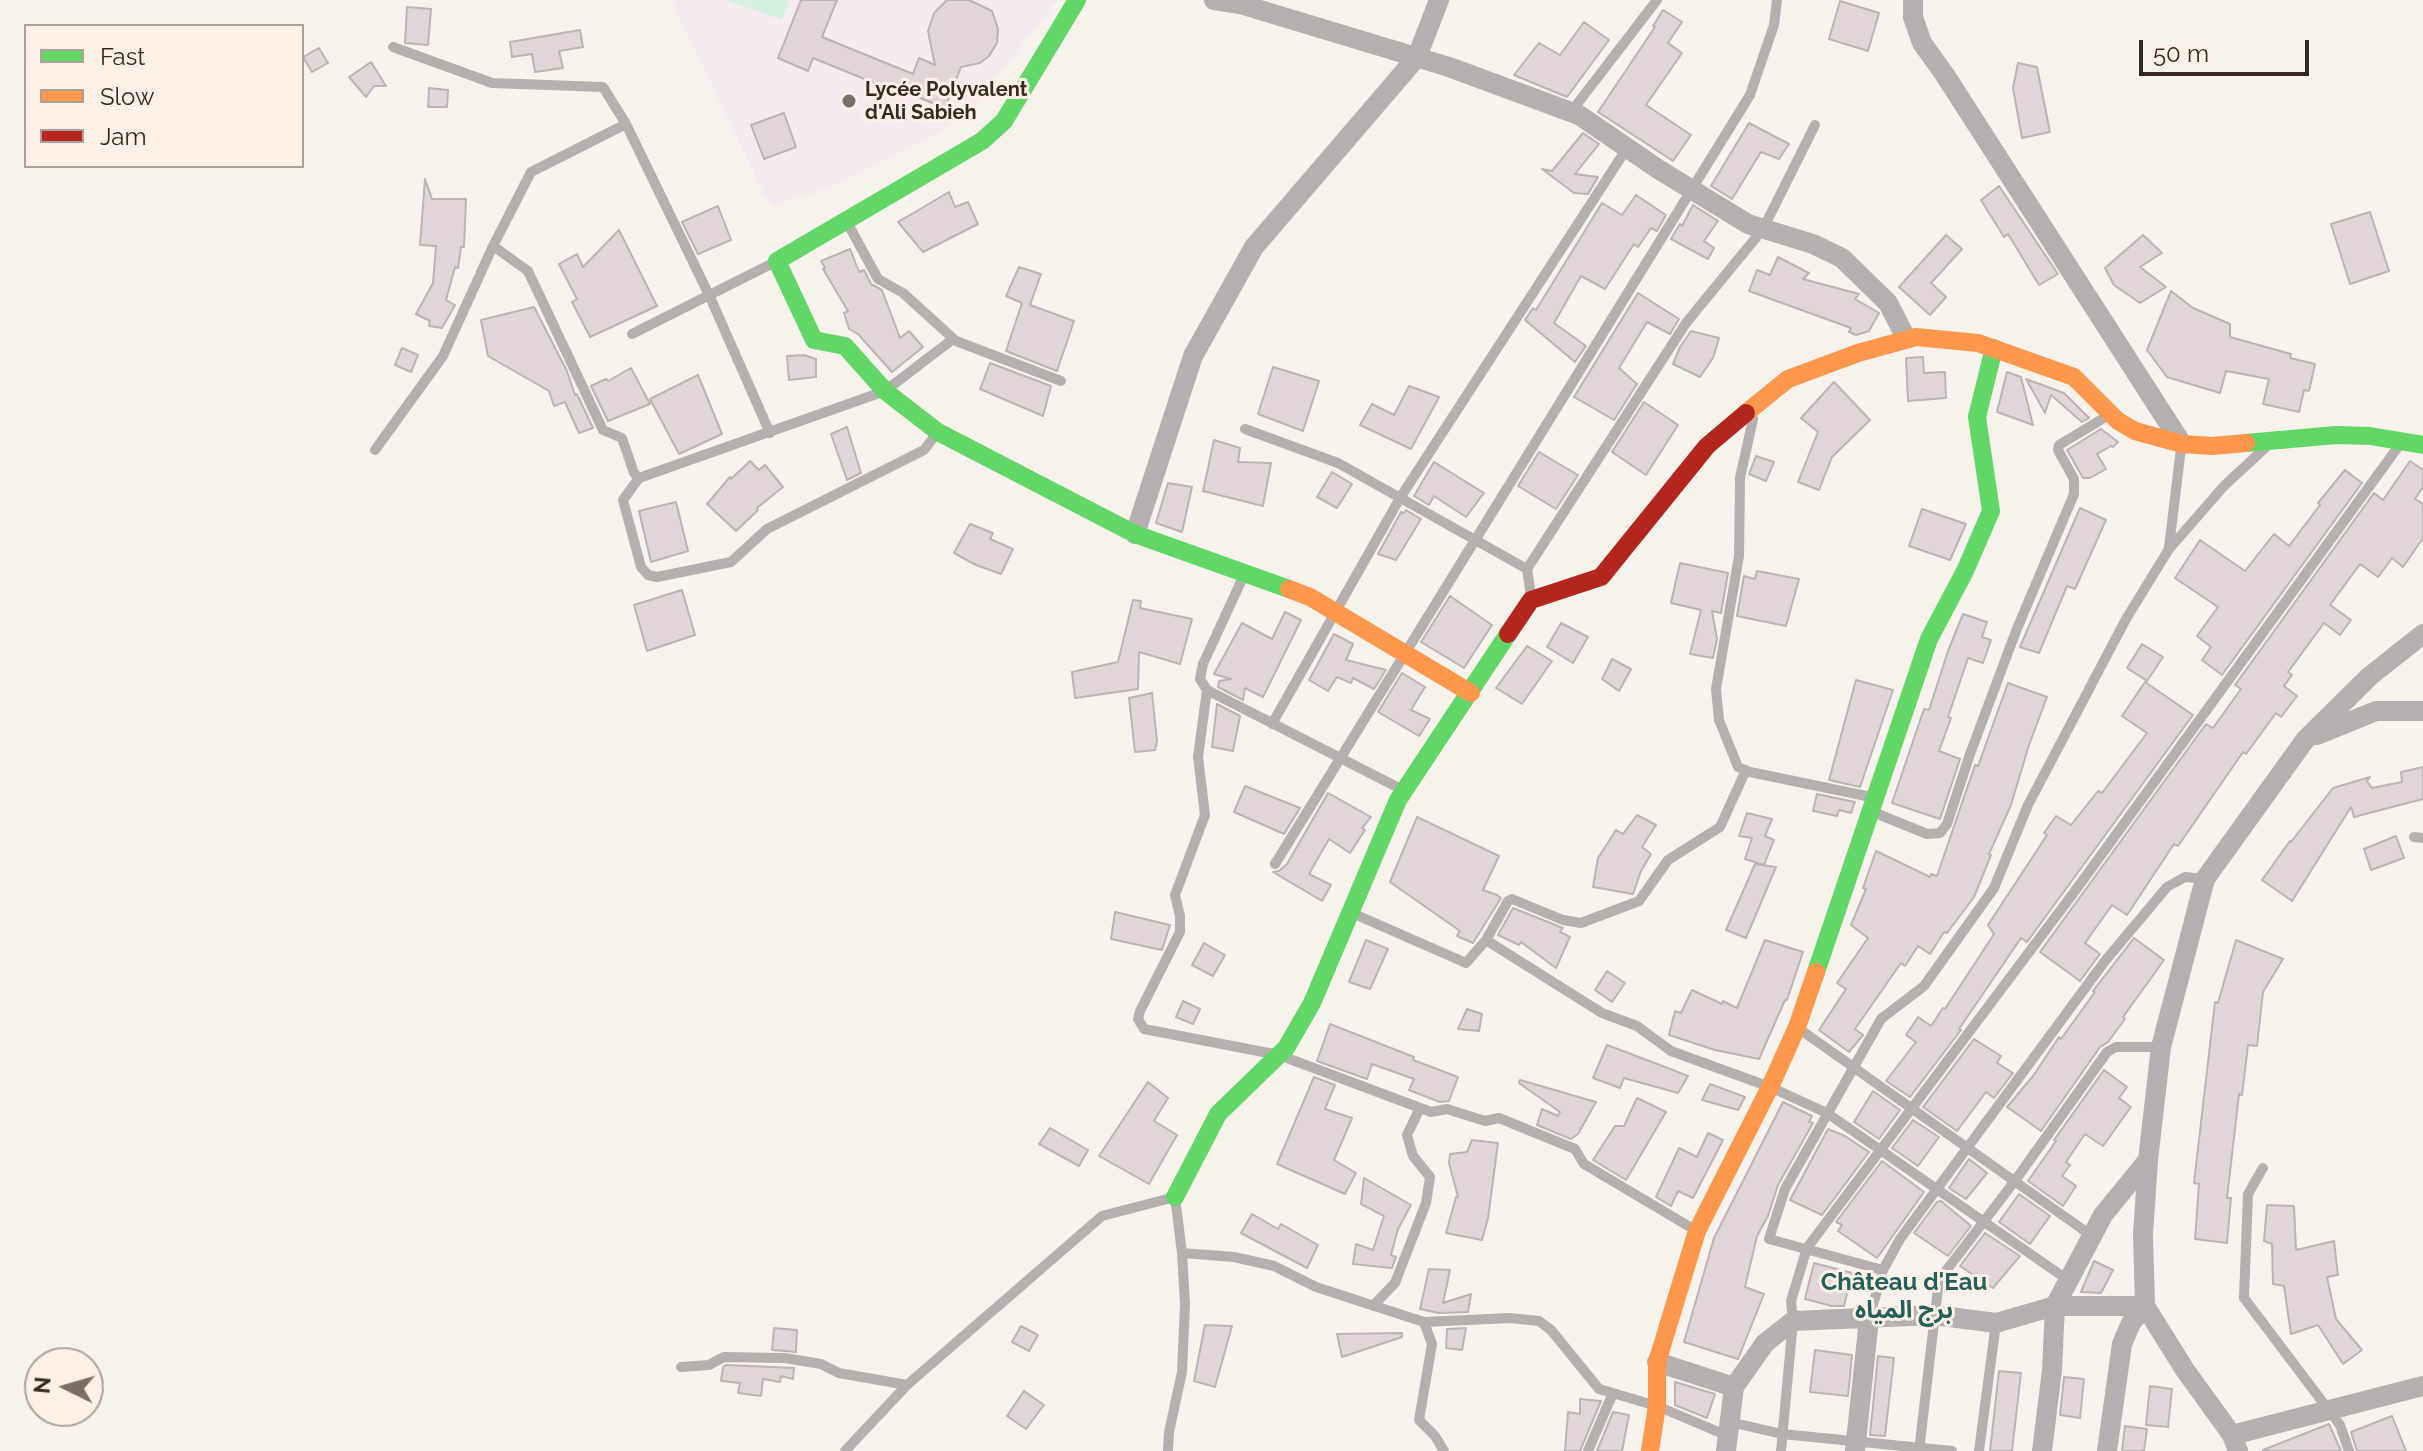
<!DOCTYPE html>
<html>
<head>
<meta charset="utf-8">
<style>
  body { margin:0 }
  #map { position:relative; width:2423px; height:1451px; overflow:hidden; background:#f8f2ec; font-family:Raleway,sans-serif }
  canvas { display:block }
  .legend { position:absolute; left:24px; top:24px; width:280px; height:144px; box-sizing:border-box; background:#fdf1e7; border:2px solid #ada197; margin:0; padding:10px 14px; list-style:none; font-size:24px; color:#342920 }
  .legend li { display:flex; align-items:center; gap:16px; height:40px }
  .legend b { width:40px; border:2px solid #ada197 }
  .north { position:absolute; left:24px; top:1347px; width:80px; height:80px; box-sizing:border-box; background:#fdf1e7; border:2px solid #ada197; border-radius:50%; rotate:275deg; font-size:22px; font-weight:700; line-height:32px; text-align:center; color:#342920 }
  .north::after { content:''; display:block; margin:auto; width:28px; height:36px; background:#796f67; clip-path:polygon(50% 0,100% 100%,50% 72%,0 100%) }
  .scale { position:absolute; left:2139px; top:40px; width:170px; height:36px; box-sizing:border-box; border:4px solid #342920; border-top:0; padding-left:10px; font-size:24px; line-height:28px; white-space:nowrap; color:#342920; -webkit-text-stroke:6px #fdf1e7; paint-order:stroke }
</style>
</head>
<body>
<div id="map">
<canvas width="2423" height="1451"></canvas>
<ul class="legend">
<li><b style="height:10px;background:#63d668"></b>Fast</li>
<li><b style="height:10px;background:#ff974d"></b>Slow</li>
<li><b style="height:10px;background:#b3261e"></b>Jam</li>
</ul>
<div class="north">N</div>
<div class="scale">50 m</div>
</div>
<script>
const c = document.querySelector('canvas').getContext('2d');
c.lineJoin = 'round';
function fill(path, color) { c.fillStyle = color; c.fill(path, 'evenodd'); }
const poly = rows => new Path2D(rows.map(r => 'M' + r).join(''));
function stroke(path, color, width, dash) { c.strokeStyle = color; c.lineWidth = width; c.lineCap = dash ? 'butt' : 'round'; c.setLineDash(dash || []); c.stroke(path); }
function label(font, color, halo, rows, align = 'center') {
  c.font = font + ' Raleway,"Noto Sans Arabic",sans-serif'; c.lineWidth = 6; c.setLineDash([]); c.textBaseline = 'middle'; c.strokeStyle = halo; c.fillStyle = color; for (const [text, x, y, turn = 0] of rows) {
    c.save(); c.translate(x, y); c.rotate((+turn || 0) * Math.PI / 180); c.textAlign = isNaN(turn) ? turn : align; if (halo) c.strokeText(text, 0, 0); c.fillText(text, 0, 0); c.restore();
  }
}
fill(poly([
  [671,0,1058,0,974,106,938,134,826,189,772,206,764,194]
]), '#f6eaf1');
fill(poly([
  [725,0,789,0,782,20]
]), '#d6efde');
const building = poly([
  [801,0,837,0,822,37,913,74,919,58,935,65,928,31,934,13,947,0,969,0,992,11,998,29,997,43,989,56,980,63,961,67,945,108,885,84,884,87,813,58,808,71,778,58,801,0],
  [1840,1,1879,13,1868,51,1829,39,1840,1],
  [407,7,431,9,428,45,405,43,407,7],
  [1663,10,1682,22,1668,43,1682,53,1646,105,1691,135,1673,161,1598,112,1655,27,1653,26,1663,10],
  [1584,22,1609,40,1567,97,1514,75,1539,43,1560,55,1584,22],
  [580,30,583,47,559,51,563,68,535,72,532,54,512,57,510,42,580,30],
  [319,48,328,63,312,72,303,57,319,48],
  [371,62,386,86,374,86,366,97,349,77,371,62],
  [2018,63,2037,67,2050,132,2022,138,2013,88,2018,63],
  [429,88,448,90,447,107,428,107,429,88],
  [784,113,796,147,764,159,751,125,784,113],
  [1749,123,1789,144,1779,159,1761,152,1732,199,1711,186,1749,123],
  [1583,133,1599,144,1575,174,1598,177,1588,194,1574,193,1542,169,1552,171,1583,133],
  [425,179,432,199,466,199,464,247,461,247,458,268,455,267,446,300,455,305,442,328,429,326,430,321,416,314,433,283,436,246,420,245,425,179],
  [1999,186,2058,274,2039,285,2008,234,2004,237,1981,200,1999,186],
  [949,192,955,207,968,202,978,224,923,252,898,222,949,192],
  [1636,195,1666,215,1657,231,1651,228,1638,247,1634,244,1605,289,1581,276,1554,323,1586,346,1575,362,1525,320,1533,308,1536,310,1602,203,1622,215,1636,195],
  [1693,205,1718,221,1704,241,1714,248,1708,259,1671,239,1680,224,1682,226,1693,205],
  [718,206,731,240,698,254,682,222,718,206],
  [2370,212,2389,271,2350,284,2331,224,2370,212],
  [619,230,657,306,590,337,572,302,577,299,559,264,577,254,583,267,619,230],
  [1946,235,1962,249,1931,283,1946,297,1930,315,1899,287,1946,235],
  [2143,235,2162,253,2140,267,2166,287,2140,303,2114,285,2105,268,2143,235],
  [850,249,859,272,864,270,871,284,882,290,900,338,909,331,923,347,892,372,858,334,849,329,844,313,848,311,823,269,825,268,821,261,850,249],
  [1778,257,1809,273,1803,279,1859,294,1855,299,1879,313,1869,331,1856,335,1849,332,1851,328,1749,291,1757,270,1770,275,1778,257],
  [1019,267,1041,274,1030,305,1074,321,1057,371,1006,351,1022,303,1006,296,1019,267],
  [2171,291,2193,308,2230,324,2230,337,2291,354,2290,358,2315,364,2309,391,2304,390,2299,412,2263,404,2269,379,2226,371,2220,393,2167,377,2147,350,2171,291],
  [1638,293,1679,319,1670,334,1647,322,1619,368,1637,384,1614,420,1574,397,1638,293],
  [534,307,567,371,575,395,577,394,593,428,579,433,565,402,554,406,549,391,488,356,481,320,534,307],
  [1691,331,1719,338,1713,358,1700,377,1673,364,1680,347,1691,331],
  [402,348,418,355,411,372,395,365,402,348],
  [804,355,816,359,816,377,789,380,787,356,804,355],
  [1923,357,1924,373,1945,372,1946,398,1908,401,1906,358,1923,357],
  [990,363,1051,386,1043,416,980,389,990,363],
  [1273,367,1319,381,1303,431,1258,414,1273,367],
  [631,368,650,404,608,421,591,386,606,379,608,381,631,368],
  [2007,372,2021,377,2033,425,1997,412,2007,372],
  [698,375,722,434,679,454,650,399,698,375],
  [2026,379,2064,393,2089,418,2082,422,2051,395,2045,413,2026,379],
  [1834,382,1870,420,1832,457,1819,490,1798,482,1818,432,1801,418,1834,382],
  [1409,386,1439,397,1411,449,1360,425,1372,404,1394,415,1409,386],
  [1644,402,1678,425,1646,475,1612,452,1644,402],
  [847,427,861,473,847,480,831,434,847,427],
  [2101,429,2118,442,2113,447,2111,446,2097,454,2106,469,2090,478,2083,478,2067,450,2101,429],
  [1214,440,1240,448,1238,462,1271,463,1263,506,1203,491,1214,440],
  [1539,452,1578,475,1556,509,1518,486,1539,452],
  [1756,456,1774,462,1766,481,1749,474,1756,456],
  [750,461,759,470,765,465,783,487,757,508,758,510,736,531,707,504,730,477,731,479,750,461],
  [2410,461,2423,470,2423,487,2415,499,2423,504,2423,538,2403,567,2392,558,2378,577,2360,564,2330,605,2351,620,2340,635,2324,623,2288,672,2292,675,2284,686,2297,696,2281,717,2276,713,2246,754,2243,752,2178,846,2174,844,2127,915,2112,905,2085,943,2100,954,2080,981,2040,952,2206,724,2213,728,2241,689,2235,685,2374,493,2383,500,2410,461],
  [1434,462,1484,493,1466,517,1434,496,1429,505,1414,496,1434,462],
  [2345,470,2362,483,2222,675,2202,660,2211,647,2197,636,2218,607,2175,578,2200,540,2245,571,2274,534,2289,546,2320,505,2318,503,2345,470],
  [1332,472,1352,484,1337,508,1317,497,1332,472],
  [1168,483,1192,487,1182,532,1156,523,1168,483],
  [676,502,688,551,651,562,639,511,676,502],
  [2080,508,2106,520,2075,589,2067,586,2039,653,2020,647,2080,508],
  [1922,509,1966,524,1950,560,1909,546,1922,509],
  [1406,510,1421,519,1396,560,1378,554,1401,512,1404,513,1406,510],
  [970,524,993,533,990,539,1013,549,1001,574,976,565,954,553,970,524],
  [1680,563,1728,573,1721,613,1712,611,1717,639,1713,658,1690,654,1701,610,1671,603,1680,563],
  [1757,571,1799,579,1786,626,1737,616,1744,576,1755,579,1757,571],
  [682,590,695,635,647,651,634,605,682,590],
  [1450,596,1492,625,1464,668,1421,642,1450,596],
  [1133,600,1141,601,1140,608,1192,619,1180,664,1139,652,1138,689,1075,698,1072,672,1118,662,1133,600],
  [1285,612,1301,620,1263,697,1245,688,1243,700,1218,687,1219,681,1231,679,1214,674,1242,623,1272,639,1285,612],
  [1963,614,1987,622,1982,637,1991,640,1983,663,1968,658,1948,717,1951,718,1939,751,1960,759,1940,819,1892,803,1924,709,1929,710,1948,651,1963,614],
  [1561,623,1588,637,1573,663,1547,647,1561,623],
  [1334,634,1353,644,1346,660,1386,670,1374,689,1353,678,1351,683,1337,677,1328,691,1309,680,1334,634],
  [2142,644,2163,657,2147,681,2127,668,2142,644],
  [1527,646,1552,661,1522,704,1496,688,1527,646],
  [1612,659,1631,669,1619,691,1602,679,1612,659],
  [1402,673,1425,687,1411,710,1430,719,1419,736,1378,712,1402,673],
  [1856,680,1893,690,1860,787,1829,780,1856,680],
  [2145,682,2193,715,2027,942,2021,938,1959,1029,1961,1030,1910,1097,1886,1081,1916,1042,1906,1035,1918,1017,1931,1026,1943,1008,1945,1009,1994,934,1988,925,2047,835,2044,833,2056,816,2071,825,2098,791,2102,793,2147,733,2122,716,2145,682],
  [2008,683,2047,697,2029,745,2011,805,1989,854,1991,855,1974,897,1947,933,1944,932,1930,954,1918,946,1905,966,1901,963,1855,1029,1863,1035,1849,1052,1819,1030,1846,989,1837,983,1868,938,1851,925,1866,889,1863,888,1876,851,1930,877,1931,874,1937,876,1975,765,1978,766,2008,683],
  [1152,693,1157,741,1155,750,1135,752,1129,698,1152,693],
  [1217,704,1240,716,1233,751,1212,747,1217,704],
  [2423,767,2423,799,2354,817,2351,807,2292,901,2262,880,2290,841,2291,842,2333,788,2370,777,2367,781,2372,788,2402,782,2401,772,2423,767],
  [1245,786,1300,808,1284,834,1234,812,1245,786],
  [1328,793,1371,817,1362,828,1365,830,1350,853,1329,839,1309,874,1331,885,1322,901,1273,872,1279,871,1287,864,1328,793],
  [1817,794,1855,802,1851,813,1839,810,1837,816,1813,811,1817,794],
  [1747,813,1772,819,1765,836,1774,840,1764,865,1745,859,1752,838,1739,836,1747,813],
  [1637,815,1656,825,1642,847,1651,854,1641,871,1633,894,1593,887,1598,858,1616,830,1623,834,1637,815],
  [1417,817,1499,856,1483,890,1497,895,1501,898,1473,943,1457,936,1460,931,1390,882,1417,817],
  [2396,836,2404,858,2371,870,2364,849,2396,836],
  [1755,864,1776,867,1746,938,1726,930,1755,864],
  [1513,908,1563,928,1560,932,1570,937,1556,968,1521,942,1519,945,1498,935,1513,908],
  [1115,912,1170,925,1162,950,1111,939,1115,912],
  [2134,938,2164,960,2123,1017,2125,1019,2108,1042,2100,1047,2041,1131,2007,1107,2033,1076,2059,1037,2061,1039,2095,992,2093,991,2134,938],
  [1366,940,1388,949,1370,989,1349,982,1366,940],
  [1765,940,1803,952,1787,1000,1785,1000,1759,1059,1715,1050,1669,1035,1675,1011,1681,1013,1692,990,1722,1004,1723,1001,1737,1008,1765,940],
  [2236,940,2283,959,2263,992,2257,1046,2248,1045,2242,1095,2239,1094,2227,1198,2231,1198,2227,1243,2195,1239,2199,1184,2194,1183,2215,1002,2218,1003,2236,940],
  [1204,943,1225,955,1213,976,1192,965,1204,943],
  [1607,971,1625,983,1612,1002,1595,990,1607,971],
  [1183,1001,1200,1009,1193,1024,1176,1017,1183,1001],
  [1467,1009,1482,1014,1479,1031,1458,1029,1467,1009],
  [1330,1024,1414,1057,1413,1060,1458,1077,1449,1101,1440,1102,1409,1090,1414,1079,1372,1064,1367,1079,1317,1061,1330,1024],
  [1974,1039,2001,1056,1997,1063,2013,1073,1994,1098,1986,1092,1957,1131,1923,1107,1974,1039],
  [1607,1045,1673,1070,1688,1076,1678,1093,1624,1078,1620,1088,1593,1078,1607,1045],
  [2104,1070,2127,1087,2119,1098,2131,1107,2103,1146,2085,1134,2066,1162,2070,1165,2062,1176,2076,1186,2063,1206,2028,1181,2056,1141,2054,1140,2104,1070],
  [1314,1077,1335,1085,1325,1109,1352,1118,1334,1160,1356,1173,1345,1194,1277,1164,1314,1077],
  [1520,1080,1596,1102,1578,1134,1571,1139,1537,1125,1542,1109,1558,1116,1560,1112,1519,1083,1520,1080],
  [1148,1082,1168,1098,1154,1121,1177,1135,1149,1184,1099,1156,1148,1082],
  [1710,1084,1745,1097,1738,1110,1702,1100,1710,1084],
  [1873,1091,1900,1110,1879,1139,1854,1122,1873,1091],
  [1637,1098,1666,1112,1626,1180,1593,1160,1615,1126,1624,1126,1637,1098],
  [1783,1102,1812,1116,1809,1122,1813,1123,1778,1185,1768,1216,1757,1236,1745,1287,1764,1294,1738,1359,1684,1342,1714,1238,1783,1102],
  [1913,1120,1939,1137,1918,1166,1892,1148,1913,1120],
  [1050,1128,1088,1150,1079,1166,1039,1144,1050,1128],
  [1828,1129,1845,1136,1869,1152,1822,1215,1790,1200,1828,1129],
  [1708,1133,1723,1140,1693,1198,1678,1191,1671,1206,1656,1197,1679,1148,1697,1157,1708,1133],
  [1472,1140,1498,1143,1488,1218,1482,1240,1446,1233,1456,1197,1458,1197,1449,1163,1450,1154,1467,1152,1472,1140],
  [1969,1159,1987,1173,1966,1199,1949,1188,1969,1159],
  [1882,1161,1924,1192,1877,1258,1838,1231,1842,1225,1836,1222,1882,1161],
  [1364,1178,1411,1205,1398,1229,1391,1255,1396,1257,1392,1268,1353,1264,1356,1244,1373,1250,1384,1216,1361,1204,1364,1178],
  [2019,1194,2050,1216,2030,1244,1999,1222,2019,1194],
  [1941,1201,1971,1226,1948,1256,1914,1233,1937,1202,1941,1201],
  [2267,1205,2294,1206,2296,1250,2334,1241,2338,1275,2327,1277,2336,1319,2362,1350,2343,1364,2318,1325,2291,1334,2284,1286,2273,1284,2272,1244,2264,1241,2267,1205],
  [1252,1214,1278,1229,1281,1224,1318,1245,1307,1268,1241,1233,1252,1214],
  [1985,1233,2020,1256,1993,1288,1960,1266,1985,1233],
  [2094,1261,2113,1270,2101,1293,2081,1292,2094,1261],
  [1814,1263,1852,1273,1844,1306,1832,1306,1805,1299,1814,1263],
  [1429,1269,1450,1270,1443,1303,1471,1294,1468,1312,1439,1313,1420,1309,1429,1269],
  [1205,1325,1232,1326,1215,1387,1194,1381,1205,1325],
  [1021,1326,1038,1335,1029,1351,1012,1342,1021,1326],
  [774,1328,797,1330,796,1352,772,1350,774,1328],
  [1466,1328,1462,1350,1446,1348,1447,1329,1466,1328],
  [1402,1333,1402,1337,1342,1357,1337,1334,1402,1333],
  [1815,1350,1852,1355,1848,1396,1810,1392,1815,1350],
  [1878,1356,1894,1358,1885,1436,1870,1435,1878,1356],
  [726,1365,794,1368,793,1379,781,1376,780,1382,763,1379,761,1396,738,1393,740,1383,721,1381,723,1367,726,1365],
  [1999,1371,2021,1373,2012,1451,1990,1451,1999,1371],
  [2064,1377,2084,1379,2080,1418,2060,1415,2064,1377],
  [1675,1382,1715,1394,1707,1418,1675,1405,1675,1382],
  [2150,1386,2172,1389,2168,1427,2146,1425,2150,1386],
  [1024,1391,1044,1405,1026,1429,1007,1416,1024,1391],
  [1580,1399,1601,1401,1580,1451,1565,1451,1568,1412,1580,1414,1580,1399],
  [1613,1412,1629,1415,1622,1451,1597,1451,1613,1412],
  [2392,1416,2406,1451,2357,1451,2351,1432,2392,1416],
  [2329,1424,2341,1451,2263,1451,2263,1450,2329,1424],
  [2125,1426,2147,1429,2144,1451,2122,1451,2125,1426]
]);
fill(building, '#e1d5d8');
stroke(building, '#bcb3b4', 2);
stroke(poly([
  [393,47,492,83,603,87,626,124,710,297,770,433],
  [1571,112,1657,0],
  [848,224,878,279,903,293,956,341,1061,381],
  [493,246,528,271,603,430,622,438,634,473,639,478,885,391,953,339],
  [632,334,775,262],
  [1753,419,1740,478,1739,556,1716,689,1719,720,1738,767,1750,772,1871,797],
  [1245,429,1338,463,1527,569],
  [375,450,443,356,493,246,531,172,626,124],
  [639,478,623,500,641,567,648,575,657,577,731,562,767,529,924,450,937,433],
  [2169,547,2181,448],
  [1244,575,1203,664,1200,679,1207,690,1401,789],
  [1531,596,1527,569,1686,323,1763,229,1815,125],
  [1207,690,1198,757,1205,815,1175,895,1180,916,1180,932,1140,1011,1138,1019,1144,1029,1279,1055,1431,1112,1447,1109,1485,1121,1499,1118,1575,1149,1584,1164,1695,1230],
  [1272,724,1400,498,1627,148],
  [1873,812,1927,834,1940,833,1947,824,1970,754,2016,631,2074,494,2074,479,2058,450,2059,445,2109,415],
  [2414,837,2423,838],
  [1275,864,1750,95,1774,25,1777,0],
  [1352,913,1466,963,1486,940,1602,1013,1637,1026,1671,1051,1770,1087,1827,1113,2068,1280],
  [1486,940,1508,901,1512,899,1563,920,1581,923,1639,901,1668,860,1720,827,1746,770],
  [1798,1028,2092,1236],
  [2263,1168,2248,1194,2244,1298,2340,1425,2349,1451],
  [1182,1253,1234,1257,1274,1266,1316,1287,1424,1322,1510,1318,1539,1321,1551,1330,1599,1389,1657,1406,1728,1436],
  [1883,1270,1769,1239,1785,1189,1881,1019,1924,986,1994,888,2028,805,2126,619,2169,549,2224,486,2265,448],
  [1373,1306,1395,1283,1426,1203,1430,1177,1413,1156,1407,1135,1420,1108],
  [1869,1319,1883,1270,1900,1239,2105,961,2167,887,2185,877,2205,879],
  [1424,1322,1432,1344,1419,1420,1435,1436,1444,1451],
  [681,1367,709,1365,724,1357,785,1358,821,1364,839,1373,907,1385],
  [1730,1422,1782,1434,1952,1451],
  [845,1451,907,1385,1102,1216,1175,1197,1182,1253,1185,1304,1182,1372,1169,1432,1168,1451],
  [1588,1451,1613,1393],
  [1781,1451,1793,1321,1791,1301,1807,1248,2075,891,2398,447],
  [1919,1451,1939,1280,2014,1182,2107,1052,2116,1047,2161,1047],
  [1979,1451,1996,1323]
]), '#b5b0af', 10);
stroke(poly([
  [1214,0,1240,4,1449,67,1579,115,1658,169,1748,224,1813,244,1842,258,1888,303,1906,338],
  [1913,0,1913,17,1922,43,1945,75,2182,444],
  [1135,534,1193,356,1254,247,1417,57,1439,0],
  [2317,735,2376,711,2423,711],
  [1657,1362,1734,1387,1765,1343,1793,1321,1934,1315,1996,1323,2055,1306,2145,1306],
  [2232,1435,2423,1386],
  [1726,1451,1734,1387],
  [1855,1451,1869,1319],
  [2042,1451,2052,1370,2055,1306,2103,1215,2148,1160],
  [2107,1451,2122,1344,2131,1323,2145,1306],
  [2238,1451,2232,1435,2185,1370,2145,1306,2143,1234,2148,1160,2161,1047,2205,879,2305,740,2370,676,2423,634]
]), '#b5b0af', 20);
stroke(poly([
  [1077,0,1004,121,982,141,777,261,814,340,845,346,885,391,938,432,1135,534,1289,589],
  [2246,443,2336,435,2370,436,2423,445],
  [1816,972,1929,639,1965,571,1991,511,1977,417,1994,348],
  [1175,1197,1218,1114,1286,1048,1312,1003,1398,800,1508,634]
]), '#63d668', 18);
stroke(poly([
  [1746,413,1788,379,1858,353,1916,337,1978,343,2074,377,2118,421,2135,431,2182,444,2212,446,2246,443],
  [1289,589,1310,597,1471,693],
  [1650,1451,1657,1406,1657,1362,1697,1231,1770,1087,1797,1027,1816,972]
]), '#ff974d', 18);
stroke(poly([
  [1508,634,1531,600,1601,577,1707,446,1746,413]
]), '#b3261e', 18);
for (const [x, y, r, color] of [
  [849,101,8,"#796f67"]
]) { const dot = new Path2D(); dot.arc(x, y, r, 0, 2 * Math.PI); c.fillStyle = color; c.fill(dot); stroke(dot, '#fdf1e7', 3); }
label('bold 20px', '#342920', '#fdf1e7', [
  ["Lycée Polyvalent",865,90],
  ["d'Ali Sabieh",865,113]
], 'left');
label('bold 24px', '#255d58', '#fdf1e7', [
  ["Château d'Eau",1904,1283],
  ["برج المياه",1904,1311]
]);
</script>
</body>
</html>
